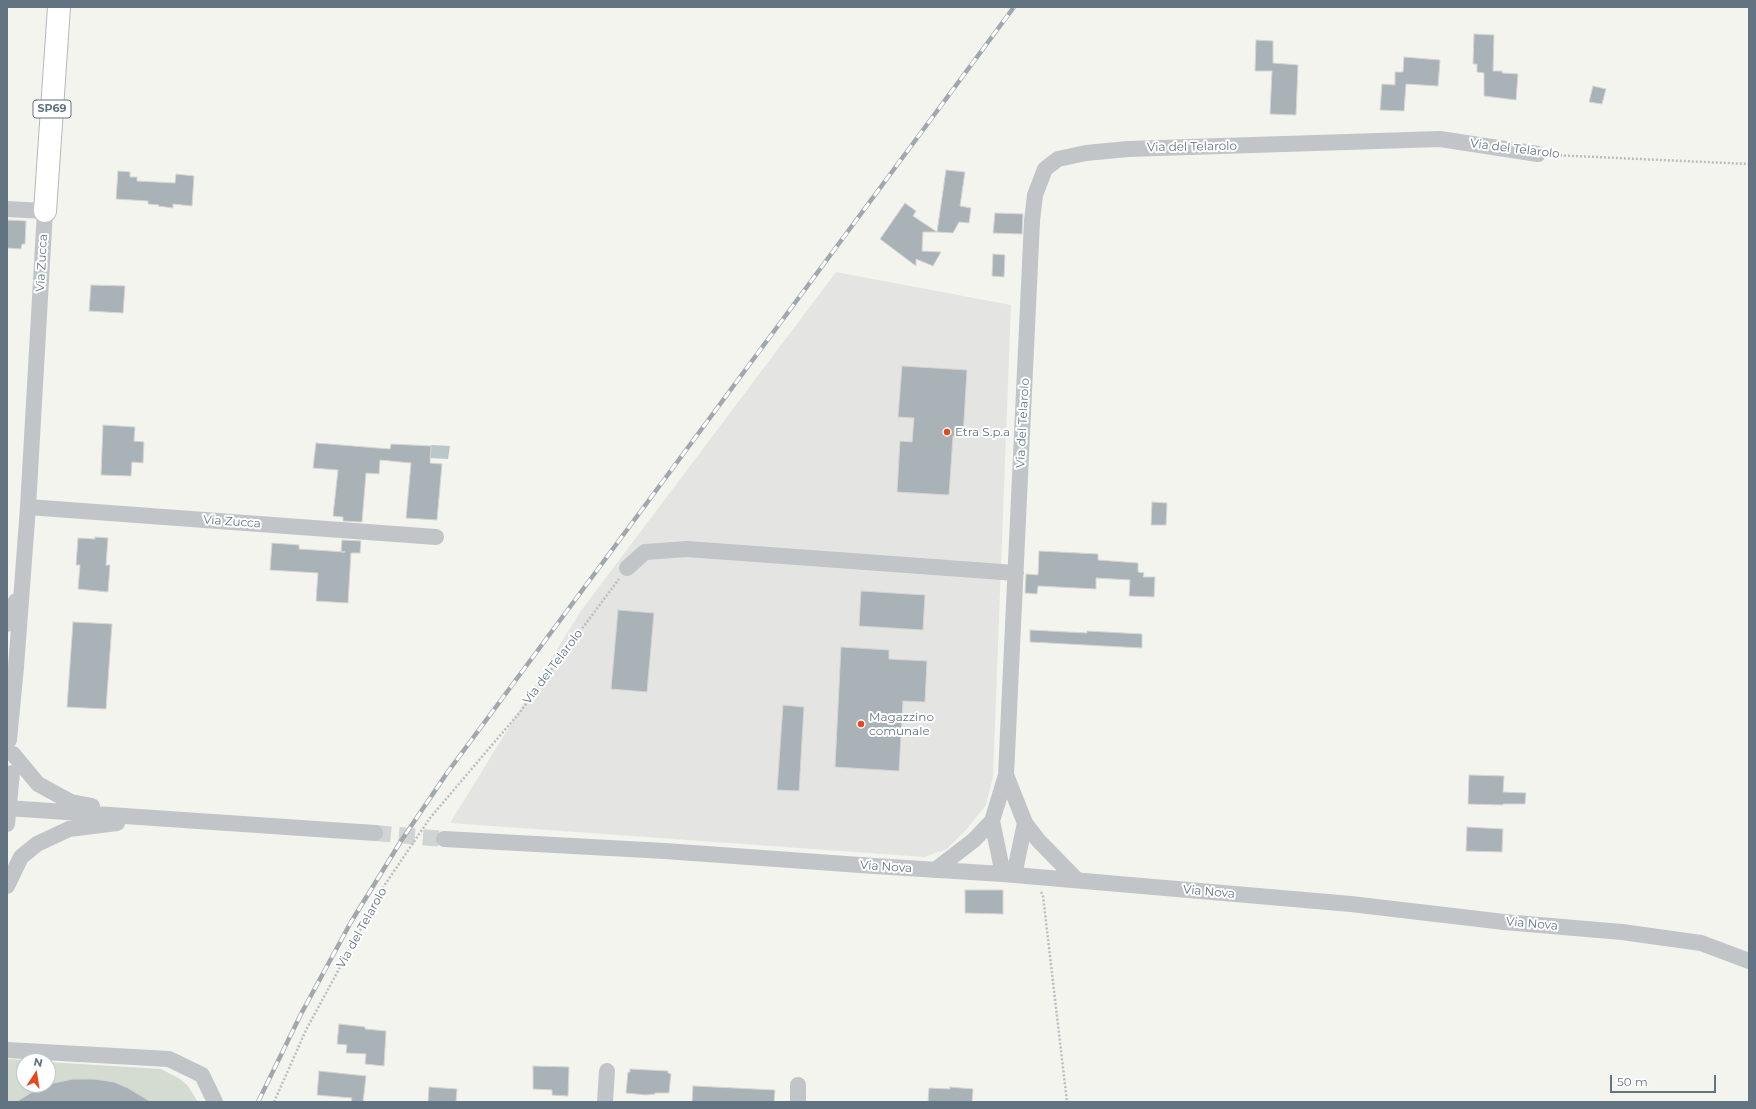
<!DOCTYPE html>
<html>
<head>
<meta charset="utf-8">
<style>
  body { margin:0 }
  #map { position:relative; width:1756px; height:1109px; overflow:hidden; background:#f4f4ef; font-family:Montserrat,sans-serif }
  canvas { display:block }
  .frame { position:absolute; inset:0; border:8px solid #627481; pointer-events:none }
  .north { position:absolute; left:16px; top:1053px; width:40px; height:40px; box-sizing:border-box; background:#fff; border:1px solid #c0c7cd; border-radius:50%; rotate:12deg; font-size:11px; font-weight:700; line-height:16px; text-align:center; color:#627481 }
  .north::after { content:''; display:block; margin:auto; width:14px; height:18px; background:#e7471c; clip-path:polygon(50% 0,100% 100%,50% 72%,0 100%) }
  .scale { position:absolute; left:1610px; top:1075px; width:106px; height:18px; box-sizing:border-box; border:2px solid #627481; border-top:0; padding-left:5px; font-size:12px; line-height:14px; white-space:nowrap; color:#627481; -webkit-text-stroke:3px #fff; paint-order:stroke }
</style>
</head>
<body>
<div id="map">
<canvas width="1756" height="1109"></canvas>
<div class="frame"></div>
<div class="north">N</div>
<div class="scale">50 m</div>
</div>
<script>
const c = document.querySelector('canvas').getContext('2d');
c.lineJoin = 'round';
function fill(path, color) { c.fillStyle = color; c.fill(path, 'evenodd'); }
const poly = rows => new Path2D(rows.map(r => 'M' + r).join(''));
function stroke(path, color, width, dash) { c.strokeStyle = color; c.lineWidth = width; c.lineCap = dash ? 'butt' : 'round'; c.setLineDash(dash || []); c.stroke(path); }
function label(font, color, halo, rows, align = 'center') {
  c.font = font + ' Montserrat,sans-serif'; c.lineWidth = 4; c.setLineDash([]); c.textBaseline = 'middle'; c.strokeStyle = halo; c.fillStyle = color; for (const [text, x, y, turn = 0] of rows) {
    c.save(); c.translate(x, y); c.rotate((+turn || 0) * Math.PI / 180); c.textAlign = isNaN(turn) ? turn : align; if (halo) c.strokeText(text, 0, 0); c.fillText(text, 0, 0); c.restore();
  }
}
fill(poly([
  [836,272,1011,305,993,777,986,805,966,830,947,849,924,857,450,823,580,612]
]), '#e4e5e3');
fill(poly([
  [7,1059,39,1061,24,1061,24,1085,48,1085,48,1062,161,1069,180,1079,188,1086,198,1102,7,1102]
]), '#d4dbd0');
fill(poly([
  [431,445,450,446,448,459,430,458]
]), '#bac6ca');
const building = poly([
  [1474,34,1494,35,1493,71,1502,71,1502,73,1518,74,1516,100,1484,96,1484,73,1477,72,1477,64,1473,64,1474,34],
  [1256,40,1273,41,1273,63,1298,65,1296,115,1270,114,1272,71,1255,71,1256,40],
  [1404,57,1440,60,1438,86,1406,84,1404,111,1380,110,1382,84,1395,85,1395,72,1403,72,1404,57],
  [1593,86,1606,89,1602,104,1589,102,1593,86],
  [946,170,965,172,960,206,971,208,969,223,959,222,953,233,937,232,946,170],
  [118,171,130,172,130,177,137,177,137,181,175,183,176,174,194,176,192,206,173,204,173,208,158,206,159,205,148,204,148,201,116,199,118,171],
  [905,203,916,211,913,216,937,232,923,232,922,251,941,252,933,266,916,259,916,266,880,239,905,203],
  [995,213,1023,214,1022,234,993,233,995,213],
  [7,220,26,221,25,244,22,244,21,249,7,248,7,220],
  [993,254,1005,255,1004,277,992,276,993,254],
  [91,285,125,286,123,313,89,311,91,285],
  [902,366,967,370,963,437,953,436,949,495,897,492,900,441,912,442,914,418,898,417,902,366],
  [103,425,135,427,134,441,144,442,143,463,132,462,131,476,101,475,103,425],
  [316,443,390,449,391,444,431,446,430,463,442,464,437,520,406,518,411,463,380,460,379,474,366,473,362,522,343,521,343,517,333,516,338,470,313,468,316,443],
  [1152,502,1167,503,1166,525,1151,525,1152,502],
  [95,537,108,538,106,565,110,565,108,592,78,589,80,565,76,565,78,538,95,539,95,537],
  [342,540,361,541,360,553,351,553,348,603,316,601,318,573,270,570,272,543,299,545,299,549,345,552,341,552,342,540],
  [1039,551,1098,554,1098,560,1138,563,1138,572,1144,573,1143,577,1155,577,1154,597,1129,596,1130,580,1096,578,1096,589,1038,586,1037,594,1025,593,1026,574,1038,575,1039,551],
  [861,591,925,595,923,630,859,626,861,591],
  [618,610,654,613,647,692,611,689,618,610],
  [73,622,112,624,106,709,67,707,73,622],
  [1030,630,1087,633,1087,631,1142,634,1142,648,1030,642,1030,630],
  [841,647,889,650,889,659,927,661,925,702,903,701,899,771,835,767,841,647],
  [783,705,804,707,799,791,777,790,783,705],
  [1469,775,1504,776,1503,792,1526,793,1525,804,1503,804,1503,805,1468,804,1469,775],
  [1467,827,1503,829,1502,852,1466,851,1467,827],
  [965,890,1003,890,1003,914,965,913,965,890],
  [339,1024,365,1027,365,1029,386,1031,384,1066,365,1064,366,1054,346,1053,347,1045,337,1044,339,1024],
  [533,1066,569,1067,568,1096,552,1095,552,1090,533,1089,533,1066],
  [630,1069,668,1071,668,1073,671,1074,669,1093,655,1093,655,1094,646,1095,626,1093,628,1072,630,1072,630,1069],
  [319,1071,366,1076,363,1102,351,1102,352,1098,317,1095,319,1071],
  [73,1079,94,1079,114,1082,128,1088,151,1102,16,1102,37,1089,49,1084,73,1079],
  [693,1086,775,1090,774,1102,692,1102,693,1086],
  [429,1087,457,1089,456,1102,428,1102,429,1087],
  [950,1087,973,1089,972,1102,928,1102,929,1088,950,1089,950,1087]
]);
fill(building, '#a9b2b6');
stroke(building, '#d5d5d2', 1);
stroke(poly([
  [375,833,444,839]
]), '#d0d4d4', 16, [16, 8]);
const highway = poly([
  [45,211,59,7]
]);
stroke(highway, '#b4b7ba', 24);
stroke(poly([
  [1552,155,1749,164],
  [1041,892,1043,896,1067,1102],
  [274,1102,306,1030,384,886,430,818,520,712,619,579]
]), '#bbbdbf', 2.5, [2, 2]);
stroke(poly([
  [7,209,45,211,28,507,16,667,9,740],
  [28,507,436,537],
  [627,568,645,552,687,549,1016,573],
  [7,624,16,601],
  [13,754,38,784,71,802,92,806],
  [1006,775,1025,823,1038,840,1077,880],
  [7,808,375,833],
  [992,821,1003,874],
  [7,824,12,773],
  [444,839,665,851,874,866,1003,874,1351,904,1504,922,1622,932,1701,943,1749,961],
  [935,870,974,840,992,821,1006,775,1032,221,1035,195,1045,169,1058,159,1086,153,1128,149,1440,139,1538,154],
  [1014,875,1025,823],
  [7,886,21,857,37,844,69,829,117,823],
  [7,1050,169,1059,202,1075,215,1102],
  [605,1102,607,1071],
  [798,1102,798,1085]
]), '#c1c5c8', 16);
stroke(highway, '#fff', 22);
const rail = poly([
  [258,1102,301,1014,351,922,401,841,447,773,1014,7]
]);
stroke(rail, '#a1a8ad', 4.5);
stroke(rail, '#fff', 3, [9]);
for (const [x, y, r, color] of [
  [947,432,4,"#e7471c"],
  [861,724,4,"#e7471c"]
]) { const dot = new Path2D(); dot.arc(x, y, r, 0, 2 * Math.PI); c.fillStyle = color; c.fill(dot); stroke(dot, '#fff', 1.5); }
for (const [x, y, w] of [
  [52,109,38]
]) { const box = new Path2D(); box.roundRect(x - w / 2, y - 9, w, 18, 3); c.fillStyle = '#fff'; c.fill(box); stroke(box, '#627481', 1); }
label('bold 11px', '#627481', null, [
  ["SP69",52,109]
]);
label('12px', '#627481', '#fff', [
  ["Via del Telarolo",1192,147,-1],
  ["Via del Telarolo",1515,149,7],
  ["Via Zucca",42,263,-87],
  ["Via del Telarolo",1023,423,-87],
  ["Via Zucca",232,522,4],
  ["Via del Telarolo",553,667,-53],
  ["Via Nova",886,867,4],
  ["Via Nova",1209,892,5],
  ["Via Nova",1532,924,5],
  ["Via del Telarolo",362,928,-61]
]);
label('12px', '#627481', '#fff', [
  ["Etra S.p.a",955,432],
  ["Magazzino",869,717],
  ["comunale",869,731]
], 'left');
</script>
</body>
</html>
